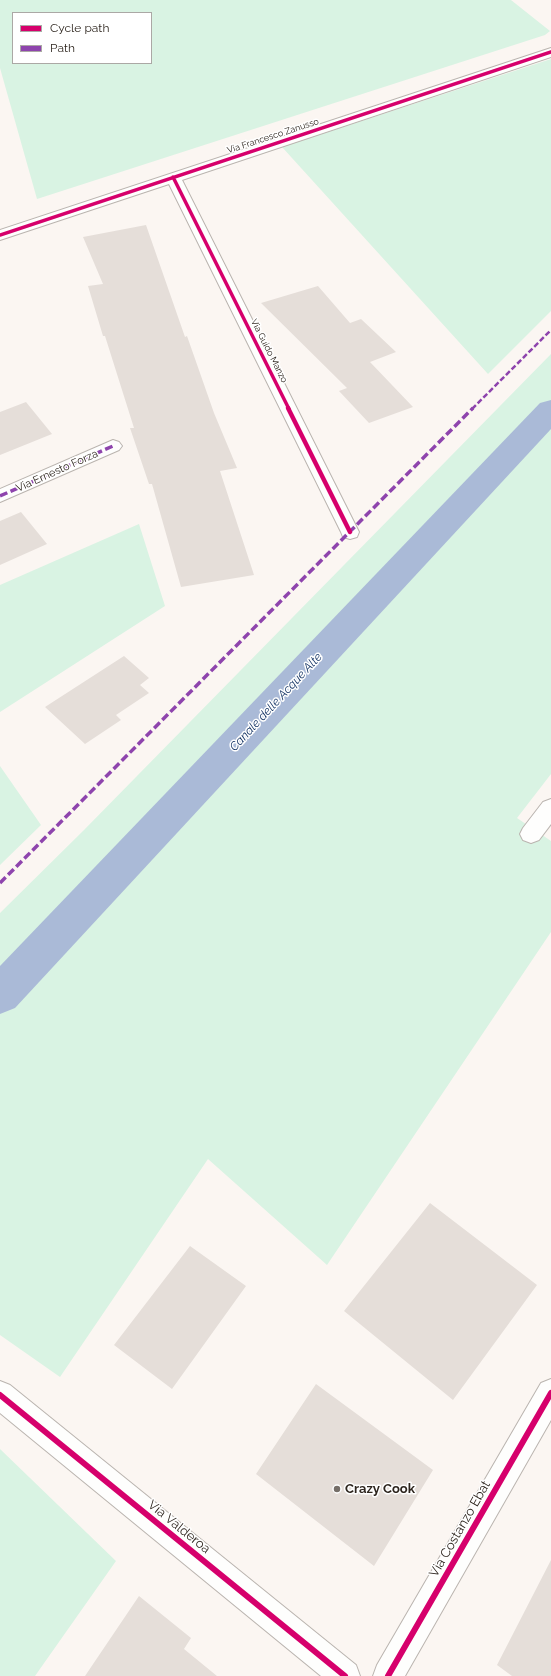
<!DOCTYPE html>
<html>
<head>
<meta charset="utf-8">
<style>
  body { margin:0 }
  #map { position:relative; width:551px; height:1676px; overflow:hidden; background:#fbf6f2; font-family:Raleway,sans-serif }
  canvas { display:block }
  .legend { position:absolute; left:12px; top:12px; width:140px; height:52px; box-sizing:border-box; background:#fff; border:1px solid #aba8a5; margin:0; padding:5px 7px; list-style:none; font-size:12px; color:#2d251e }
  .legend li { display:flex; align-items:center; gap:8px; height:20px }
  .legend b { width:20px; border:1px solid #aba8a5 }
</style>
</head>
<body>
<div id="map">
<canvas width="551" height="1676"></canvas>
<ul class="legend">
<li><b style="height:5px;background:#d6006c"></b>Cycle path</li>
<li><b style="height:5px;background:#8e44ad"></b>Path</li>
</ul>
</div>
<script>
const c = document.querySelector('canvas').getContext('2d');
c.lineJoin = 'round';
function fill(path, color) { c.fillStyle = color; c.fill(path, 'evenodd'); }
const poly = rows => new Path2D(rows.map(r => 'M' + r).join(''));
function stroke(path, color, width, dash) { c.strokeStyle = color; c.lineWidth = width; c.lineCap = dash ? 'butt' : 'round'; c.setLineDash(dash || []); c.stroke(path); }
function label(font, color, halo, rows, align = 'center') {
  c.font = font + ' Raleway,sans-serif'; c.lineWidth = 3; c.setLineDash([]); c.textBaseline = 'middle'; c.strokeStyle = halo; c.fillStyle = color; for (const [text, x, y, turn = 0] of rows) {
    c.save(); c.translate(x, y); c.rotate((+turn || 0) * Math.PI / 180); c.textAlign = isNaN(turn) ? turn : align; if (halo) c.strokeText(text, 0, 0); c.fillText(text, 0, 0); c.restore();
  }
}
fill(poly([
  [0,0,511,0,550,31,545,35,37,199,0,68],
  [13,13,151,13,151,63,13,63],
  [551,59,551,311,488,374,282,147],
  [551,354,551,774,517,818,551,841,551,932,327,1265,208,1159,60,1377,0,1335,0,913,84,830],
  [139,524,165,606,0,712,0,585],
  [0,766,41,825,0,865],
  [0,1449,116,1561,35,1676,0,1676]
]), '#d9f3e3');
fill(poly([
  [551,400,551,429,15,1008,0,1014,0,966,540,403,551,400]
]), '#aabad7');
fill(poly([
  [146,225,185,337,187,336,214,413,237,468,220,471,254,575,181,587,152,484,149,484,130,428,134,428,105,336,103,336,88,286,103,284,83,237],
  [318,286,350,323,361,319,396,352,370,362,413,407,369,423,339,391,347,388,261,303],
  [26,402,52,434,0,455,0,412],
  [21,512,47,544,0,565,0,521],
  [124,656,149,678,140,685,149,693,116,715,121,720,85,744,45,707],
  [430,1203,537,1285,453,1400,344,1311],
  [190,1246,246,1286,172,1389,114,1345],
  [316,1384,433,1470,374,1566,256,1474],
  [551,1560,551,1676,512,1676,497,1665],
  [139,1596,191,1638,184,1649,217,1676,85,1676]
]), '#e5ded9');
const street = poly([
  [551,48,551,57,182,180,359,532,357,537,350,539,343,537,341,532,169,184,0,240,0,230,551,48],
  [113,440,119,442,122,446,119,450,0,502,0,489,113,440],
  [551,799,551,824,539,840,531,843,523,840,520,834,523,828,543,802,551,799],
  [551,1379,551,1420,405,1676,373,1676,377,1665,541,1383,551,1379],
  [0,1381,10,1385,356,1665,360,1676,321,1676,0,1413,0,1381]
]);
stroke(street, '#bab4af', 2);
fill(street, '#fefefd');
stroke(poly([
  [472,409,551,330]
]), '#8e44ad', 2.5, [5.5, 2.5]);
stroke(poly([
  [0,496,113,446],
  [0,883,473,408]
]), '#8e44ad', 3.5, [8, 3.5]);
stroke(poly([
  [173,177,289,409],
  [0,235,551,52]
]), '#d6006c', 3.5);
stroke(poly([
  [288,408,350,532]
]), '#d6006c', 4.5);
stroke(poly([
  [0,1395,345,1676],
  [388,1676,551,1393]
]), '#d6006c', 6);
for (const [x, y, r, color] of [
  [337,1489,4,"#756e68"]
]) { const dot = new Path2D(); dot.arc(x, y, r, 0, 2 * Math.PI); c.fillStyle = color; c.fill(dot); stroke(dot, '#fff', 1.5); }
label('9px', '#2d251e', '#fff', [
  ["Via Francesco Zanusso",273,136,-18],
  ["Via Guido Manzo",269,351,63]
]);
label('11px', '#2d251e', '#fff', [
  ["Via Ernesto Forza",57,471,-24]
]);
label('italic 12px', '#0a2b5e', '#fff', [
  ["Canale delle Acque Alte",276,702,-47]
]);
label('bold 13px', '#2d251e', '#fff', [
  ["Crazy Cook",345,1489]
], 'left');
label('13px', '#2d251e', '#fff', [
  ["Via Valderoa",179,1527,39],
  ["Via Costanzo Ebat",460,1529,-60]
]);
</script>
</body>
</html>
